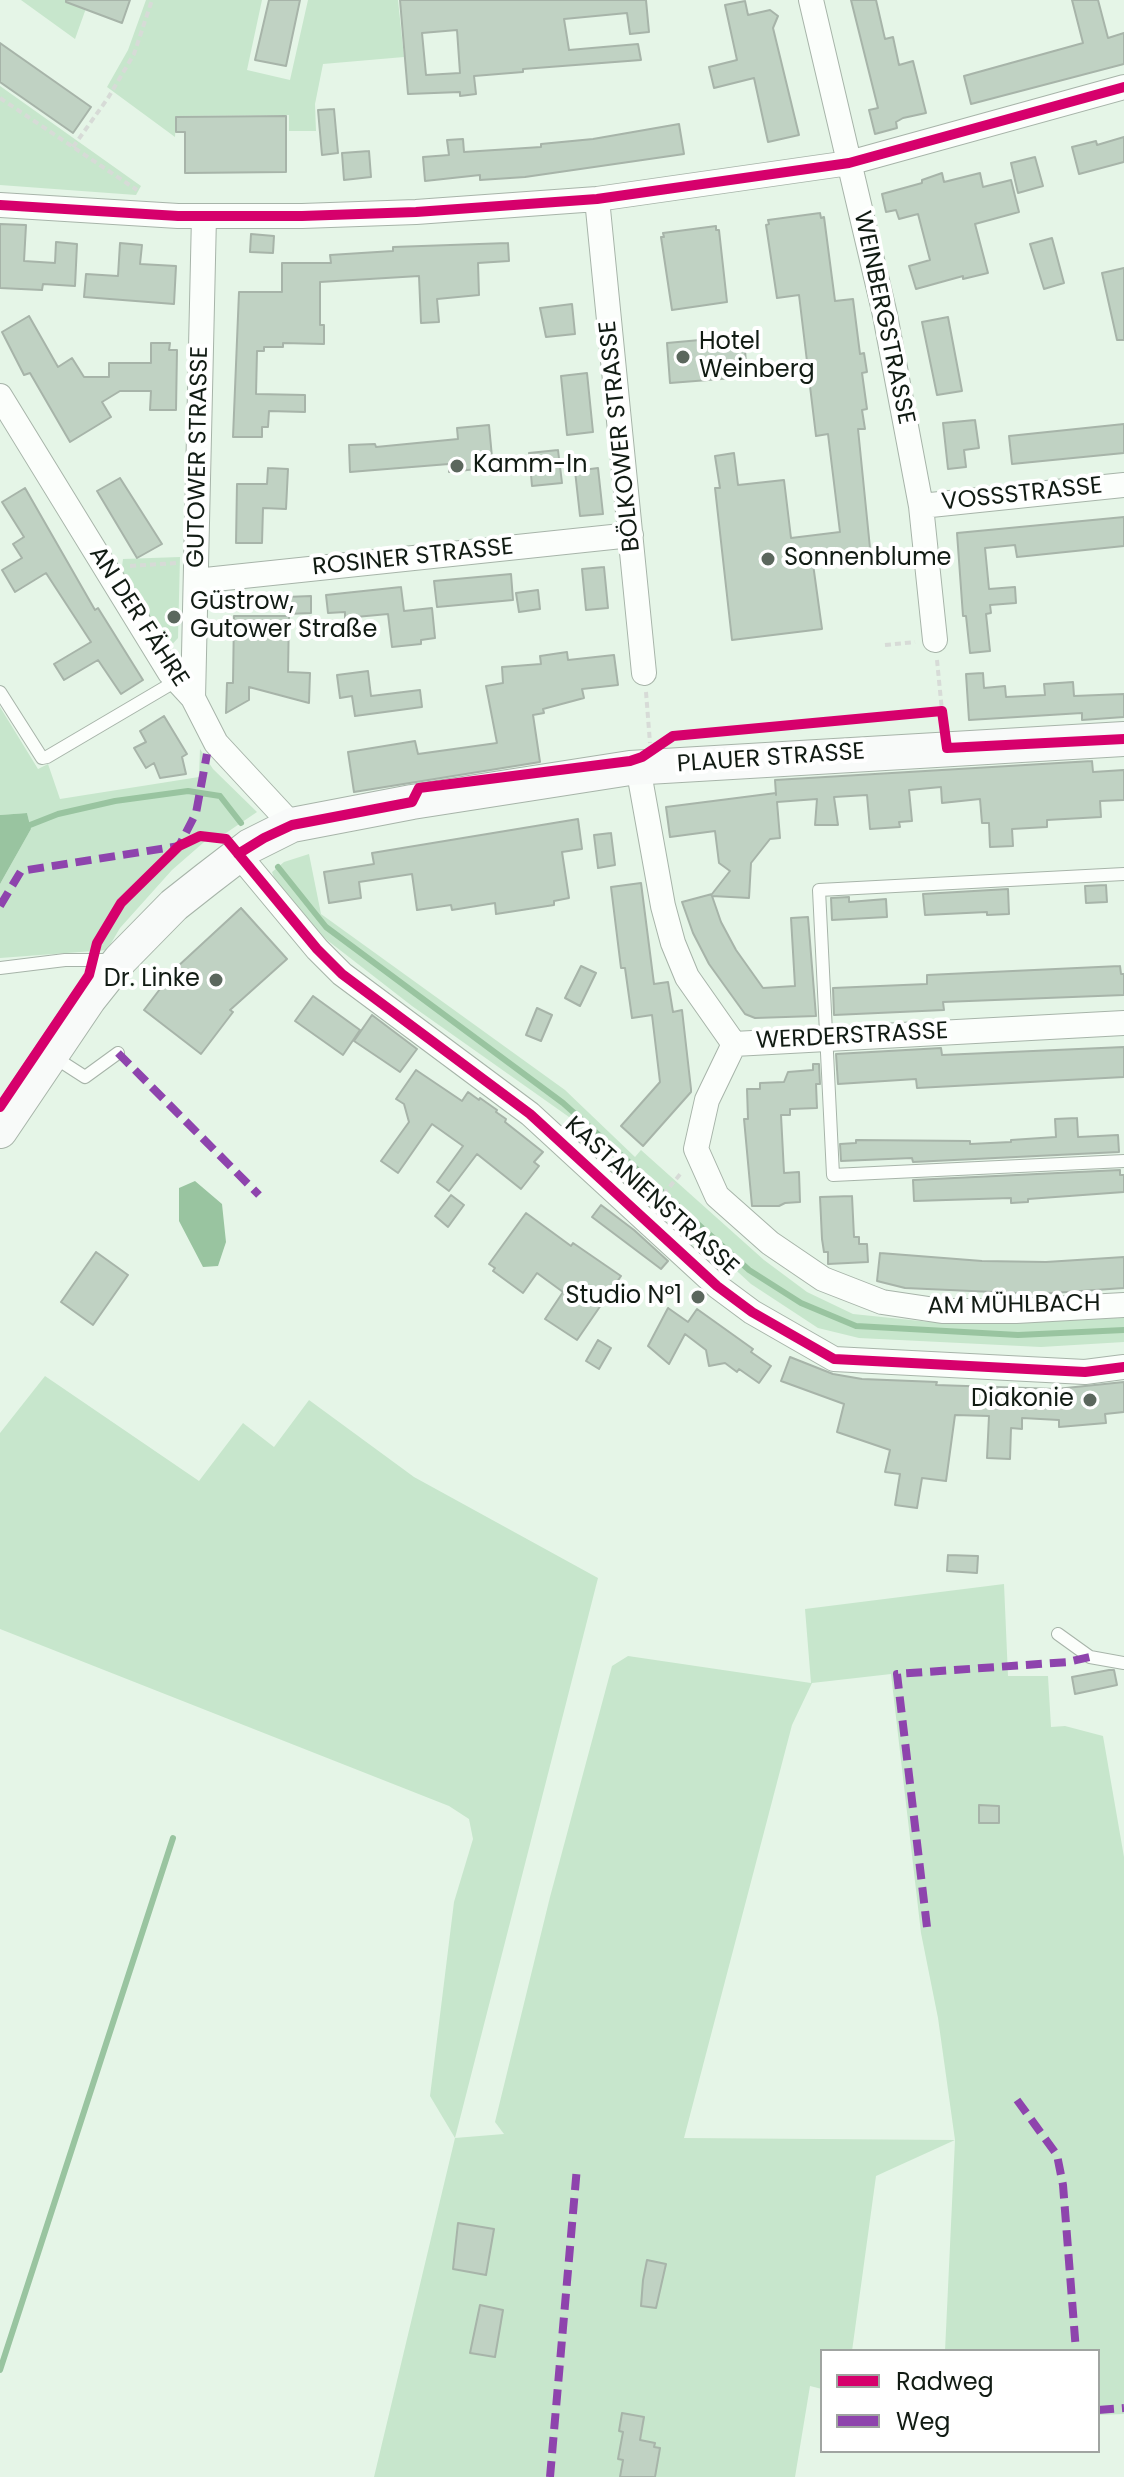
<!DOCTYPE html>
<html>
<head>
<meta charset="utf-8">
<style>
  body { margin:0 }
  #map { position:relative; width:1124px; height:2477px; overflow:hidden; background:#e5f5e7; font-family:Poppins,sans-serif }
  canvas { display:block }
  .legend { position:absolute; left:820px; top:2349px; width:280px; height:104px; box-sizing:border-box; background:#fff; border:2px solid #a0a4a1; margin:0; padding:10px 14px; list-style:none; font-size:24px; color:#111b13 }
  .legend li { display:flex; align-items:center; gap:16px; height:40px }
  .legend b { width:40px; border:2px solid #a0a4a1 }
</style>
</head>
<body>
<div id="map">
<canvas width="1124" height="2477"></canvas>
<ul class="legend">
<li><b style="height:10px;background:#d6006c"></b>Radweg</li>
<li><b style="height:10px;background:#8e44ad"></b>Weg</li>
</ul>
</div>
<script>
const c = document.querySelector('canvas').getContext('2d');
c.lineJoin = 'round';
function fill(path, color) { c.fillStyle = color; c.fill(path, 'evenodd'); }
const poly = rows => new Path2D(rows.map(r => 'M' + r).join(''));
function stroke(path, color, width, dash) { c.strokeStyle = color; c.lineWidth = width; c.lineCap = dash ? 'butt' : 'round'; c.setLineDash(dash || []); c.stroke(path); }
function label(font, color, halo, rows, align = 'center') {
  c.font = font + ' Poppins,sans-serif'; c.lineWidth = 8; c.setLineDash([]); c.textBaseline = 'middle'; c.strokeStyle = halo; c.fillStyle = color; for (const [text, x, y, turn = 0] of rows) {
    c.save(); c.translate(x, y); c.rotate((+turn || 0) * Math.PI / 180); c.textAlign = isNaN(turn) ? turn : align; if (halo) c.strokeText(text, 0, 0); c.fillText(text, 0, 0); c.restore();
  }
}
fill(poly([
  [21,0,89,0,75,39],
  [146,0,262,0,247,70,290,80,308,0,398,0,404,57,323,64,315,104,316,131,289,131,289,115,176,116,175,137,107,87,128,50],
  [0,86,141,186,136,195,0,185],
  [180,557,178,638,167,650,121,575,123,559],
  [0,707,38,769,48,764,60,799,199,777,200,749,213,769,257,812,226,833,211,836,172,870,120,928,107,950,0,958,0,884,31,829,27,813,0,815],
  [309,854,321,914,565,1090,635,1157,641,1150,764,1260,807,1292,853,1314,930,1322,1124,1318,1124,1342,1041,1347,859,1338,818,1328,751,1284,569,1117,412,1006,318,933,278,888,272,872,284,862],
  [45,1376,199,1481,243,1423,274,1447,309,1400,414,1477,598,1578,455,2138,504,2134,495,2122,550,1897,612,1666,628,1656,811,1683,805,1609,1004,1584,1008,1676,1048,1676,1051,1727,1065,1726,1103,1736,1124,1857,1124,2414,1098,2415,1098,2351,945,2351,955,2140,876,2176,852,2351,822,2351,822,2389,810,2386,795,2477,374,2477,455,2138,430,2096,454,1902,473,1839,469,1819,449,1806,0,1629,0,1433],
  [891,1674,921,1933,938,2018,955,2140,684,2138,792,1725,812,1683]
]), '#c7e6cc');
fill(poly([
  [27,813,31,829,0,884,0,815],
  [195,1181,222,1204,226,1242,218,1266,203,1267,179,1221,179,1188]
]), '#99c4a0');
stroke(poly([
  [30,825,58,814,115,801,188,791,220,796,241,823],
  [278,867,326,927,563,1103,749,1270,801,1303,856,1326,1018,1335,1124,1330],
  [0,2370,173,1838]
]), '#99c4a0', 6);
const building = poly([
  [66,0,130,0,122,23,66,2,66,0],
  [269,0,300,0,286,66,255,60,269,0],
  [400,0,646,0,649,32,630,34,627,13,564,19,569,50,638,44,641,60,523,69,523,72,474,76,476,94,460,96,460,92,408,94,400,0],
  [457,30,460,73,426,75,422,33,457,30],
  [851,0,876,0,885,39,893,37,899,65,913,61,926,113,903,118,896,122,897,128,875,134,869,110,878,108,851,0],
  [1072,0,1098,0,1108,38,1124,33,1124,64,971,104,964,76,1083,43,1072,0],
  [745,1,748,15,770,10,778,16,773,28,799,135,768,142,754,78,714,88,709,67,737,60,725,5,745,1],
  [0,43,91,107,73,133,0,82,0,43],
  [334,109,338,153,322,155,318,110,334,109],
  [286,116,286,172,185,173,185,132,176,132,176,117,286,116],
  [679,124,684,154,525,177,480,180,480,175,425,181,423,157,449,155,447,140,463,139,464,152,541,147,541,144,593,139,679,124],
  [1124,137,1124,162,1079,174,1072,147,1096,141,1097,145,1124,137],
  [369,151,371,177,344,180,342,153,369,151],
  [1035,157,1043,186,1018,193,1011,163,1035,157],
  [942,173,944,182,980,173,983,187,1011,180,1019,212,975,224,988,273,963,279,963,276,916,289,909,266,930,260,918,214,899,219,896,210,886,212,882,194,922,183,922,180,942,173],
  [820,213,821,218,824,217,835,301,853,299,860,354,864,353,867,372,862,373,867,409,862,410,865,429,858,429,871,558,813,564,822,629,732,640,715,488,720,488,715,456,734,453,738,485,784,480,791,538,840,532,828,434,816,436,799,295,777,298,766,225,769,224,768,220,820,213],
  [0,224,26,225,24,261,55,263,56,242,77,244,75,286,43,284,42,290,0,288,0,224],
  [716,226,716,230,719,230,727,302,672,310,661,237,664,237,663,233,716,226],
  [251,234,274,236,273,253,250,252,251,234],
  [1052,238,1064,283,1044,289,1030,244,1052,238],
  [120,243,142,245,140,264,176,266,174,304,84,297,86,274,118,276,120,243],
  [508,243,509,261,478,263,479,295,437,299,439,322,421,323,419,276,320,282,320,325,324,325,324,344,283,343,283,347,264,347,264,351,257,351,256,394,305,395,305,412,269,411,268,427,262,427,262,437,233,437,239,292,282,292,282,263,331,263,330,255,393,251,393,247,508,243],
  [1124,268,1124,340,1117,340,1102,273,1124,268],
  [572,304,575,334,546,337,540,308,572,304],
  [29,316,58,367,72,358,84,377,109,377,109,363,151,363,151,343,170,343,169,350,177,350,176,410,150,410,151,391,120,391,102,402,111,417,70,442,30,373,24,375,2,332,29,316],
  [948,317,962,391,937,395,922,322,948,317],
  [744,336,747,377,670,383,667,343,744,336],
  [587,373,593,432,567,435,561,376,587,373],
  [975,420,979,448,964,450,966,467,948,469,943,423,975,420],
  [1124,424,1124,453,1012,464,1009,436,1124,424],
  [489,425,492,457,476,458,477,469,449,472,449,464,350,472,349,445,375,444,376,447,458,439,457,428,489,425],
  [558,450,562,483,532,486,529,453,558,450],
  [268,468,288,469,286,509,263,508,262,543,236,543,237,484,267,484,268,468],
  [598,468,603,514,580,516,575,471,598,468],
  [120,478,162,544,137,558,97,491,120,478],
  [25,488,95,610,98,608,143,680,121,694,98,660,64,680,54,664,91,642,46,573,15,592,2,570,22,558,13,544,24,537,2,502,25,488],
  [1124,517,1124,546,1017,557,1015,545,985,548,989,589,1015,587,1016,603,990,605,991,613,986,614,990,651,970,653,966,616,963,616,957,533,1124,517],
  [604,567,608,608,586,610,582,569,604,567],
  [511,574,513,600,437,607,434,581,511,574],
  [401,587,404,611,432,608,435,638,421,640,421,644,392,647,388,614,345,618,345,612,328,613,326,595,401,587],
  [538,590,540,609,519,612,516,593,538,590],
  [311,596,311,613,287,614,286,597,311,596],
  [234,616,289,616,288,672,310,673,309,703,249,687,249,700,226,713,227,683,233,683,234,616],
  [567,652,568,660,614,655,618,685,582,689,584,698,543,709,544,713,533,715,540,762,354,792,348,752,415,741,418,754,497,743,486,686,503,683,502,667,541,664,540,656,567,652],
  [368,671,371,696,420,690,422,707,355,716,352,696,340,698,337,675,368,671],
  [983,673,984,688,1005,686,1006,697,1045,695,1044,684,1073,682,1074,696,1124,694,1124,717,1082,720,1082,713,969,720,966,674,983,673],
  [164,716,187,754,182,757,186,774,160,778,154,763,146,768,134,748,146,742,140,731,164,716],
  [1092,761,1093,772,1124,770,1124,800,1100,801,1101,817,1047,820,1047,827,1012,829,1013,846,990,847,989,823,982,823,980,799,942,803,941,787,909,790,912,821,899,822,900,827,870,829,867,795,834,797,838,825,815,825,817,799,777,802,780,838,770,839,751,863,749,898,712,896,721,922,736,950,763,988,795,986,791,918,808,917,816,1016,755,1018,745,1014,709,964,693,933,682,902,712,894,730,871,719,863,715,831,670,837,666,807,776,793,776,795,775,780,1092,761],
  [578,819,582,849,562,852,569,898,554,901,554,905,496,914,495,903,452,910,451,905,417,910,412,874,359,882,361,898,329,903,324,872,374,864,372,853,578,819],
  [611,833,615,865,598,868,594,835,611,833],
  [641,883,654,984,668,982,673,1012,682,1010,691,1089,691,1092,643,1146,621,1126,660,1082,652,1015,632,1018,625,968,621,968,611,887,641,883],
  [1106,885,1107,902,1086,903,1085,886,1106,885],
  [1008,889,1009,914,987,915,987,912,925,915,923,894,1008,889],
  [849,897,849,902,886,899,887,917,832,920,831,898,849,897],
  [241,908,287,959,230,1010,233,1012,201,1054,144,1010,176,968,241,908],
  [581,966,596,973,580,1006,565,998,581,966],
  [1120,966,1121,974,1124,974,1124,995,943,1002,944,1010,834,1015,833,988,927,984,927,975,1120,966],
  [313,996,360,1030,343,1055,295,1021,313,996],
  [537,1008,552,1015,541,1041,526,1035,537,1008],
  [372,1015,417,1049,400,1072,354,1041,372,1015],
  [1124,1047,1124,1077,917,1088,916,1079,838,1084,836,1054,941,1048,942,1055,1124,1047],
  [813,1064,819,1064,820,1084,816,1084,817,1108,790,1109,790,1115,781,1115,784,1173,799,1172,800,1202,785,1203,779,1206,752,1206,744,1119,748,1119,747,1089,760,1089,760,1083,784,1082,788,1072,813,1070,813,1064],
  [416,1070,462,1101,468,1092,479,1100,480,1098,497,1110,496,1112,506,1119,505,1122,543,1152,534,1162,539,1166,521,1189,477,1154,449,1191,437,1182,463,1146,432,1124,398,1173,381,1161,409,1122,404,1104,396,1099,416,1070],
  [1077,1118,1078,1137,1118,1135,1119,1152,913,1162,912,1158,841,1161,840,1144,856,1143,856,1140,970,1141,970,1144,1011,1142,1011,1140,1056,1137,1055,1119,1077,1118],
  [1120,1170,1120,1175,1124,1175,1124,1192,1028,1199,1028,1202,1011,1203,1011,1198,914,1201,913,1180,1120,1170],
  [451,1195,464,1205,448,1227,435,1216,451,1195],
  [852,1196,854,1237,859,1237,859,1244,867,1244,868,1262,828,1264,828,1252,824,1252,822,1239,820,1197,852,1196],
  [601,1205,634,1230,668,1261,661,1269,592,1217,601,1205],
  [526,1213,571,1246,573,1243,621,1276,577,1340,545,1319,563,1292,537,1273,523,1293,493,1271,495,1268,489,1264,526,1213],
  [96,1252,128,1275,93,1325,61,1302,96,1252],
  [880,1253,982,1261,1046,1262,1124,1257,1124,1288,1038,1294,905,1288,877,1281,880,1253],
  [668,1308,688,1322,697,1309,753,1349,751,1352,771,1366,759,1383,739,1369,737,1372,725,1363,709,1366,706,1350,685,1334,669,1364,648,1346,668,1308],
  [598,1340,611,1348,599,1369,586,1361,598,1340],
  [790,1357,833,1374,862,1379,937,1382,936,1385,1056,1389,1124,1382,1124,1412,1105,1414,1106,1423,1059,1427,1059,1420,1022,1418,1022,1429,1011,1428,1010,1459,987,1458,989,1416,955,1415,946,1481,922,1478,917,1508,895,1505,900,1474,885,1472,890,1450,837,1432,844,1404,781,1381,790,1357],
  [948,1555,978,1556,977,1573,947,1571,948,1555],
  [1109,1670,1114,1670,1117,1685,1075,1694,1072,1677,1109,1670],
  [979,1805,999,1806,999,1823,979,1823,979,1805],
  [458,2223,494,2229,486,2275,453,2269,458,2223],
  [647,2260,666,2264,656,2308,641,2306,643,2280,647,2260],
  [480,2305,503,2310,495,2357,470,2353,480,2305],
  [622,2413,644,2417,640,2440,655,2443,654,2447,660,2448,655,2477,620,2477,623,2460,618,2459,623,2432,619,2431,622,2413]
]);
fill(building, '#c0d2c3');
stroke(building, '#a7b4a9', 2);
const lane = poly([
  [0,692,42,758,47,757,176,681],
  [1124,874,819,890,833,1175,1124,1161],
  [0,968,65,960,112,960],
  [54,1057,85,1077,118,1053],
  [1058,1634,1090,1657,1124,1663]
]);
const street = poly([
  [811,0,885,315,921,506,935,640],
  [597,199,644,673],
  [0,205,178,216,302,216,416,212,597,199,849,163,1124,87],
  [0,396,170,673,193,698,216,743,292,825],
  [921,506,1124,485],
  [196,581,631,535],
  [193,698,204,216],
  [638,767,663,906,673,943,687,977,734,1044],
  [238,854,317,949,342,974,530,1114,717,1286,752,1312,834,1359,1085,1372,1124,1367],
  [734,1044,707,1100,696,1149,717,1196,770,1243,823,1279,882,1302,942,1311,1016,1311,1124,1305],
  [734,1044,1124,1023]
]);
const secondary = poly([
  [0,1131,89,999,120,960,174,905,207,879,250,846,292,825,412,802,630,768,1124,739]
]);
stroke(lane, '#a7b4a9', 14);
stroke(street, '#a7b4a9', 26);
stroke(secondary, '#a7b4a9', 36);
stroke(poly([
  [0,98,137,190],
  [73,147,108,98,134,54,152,0],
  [130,566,177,563],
  [885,645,915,642],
  [937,660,942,711],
  [646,692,650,743],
  [657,1202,682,1172]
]), '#d7dbd7', 4, [6, 4]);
stroke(lane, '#fbfefb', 12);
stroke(street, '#fbfefb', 24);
stroke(secondary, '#f8faf9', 34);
stroke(poly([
  [0,906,21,871,179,846,196,813,207,754],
  [118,1053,259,1195],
  [927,1927,897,1674,1068,1662,1090,1657],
  [1017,2100,1057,2155,1063,2185,1076,2351],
  [1098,2410,1124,2408],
  [550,2477,577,2167]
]), '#8e44ad', 8, [16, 8]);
stroke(poly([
  [0,205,178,216,302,216,416,212,597,199,849,163,1124,87],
  [238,854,264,838,292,825,412,802,419,788,630,761,642,757,673,736,942,711,947,748,1124,739],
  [0,1107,89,975,97,943,121,903,179,846,200,836,226,839,317,949,342,974,530,1114,717,1286,752,1312,834,1359,1085,1372,1124,1367]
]), '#d6006c', 10);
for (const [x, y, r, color] of [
  [683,357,8,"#5b675d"],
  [457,466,8,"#5b675d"],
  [768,559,8,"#5b675d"],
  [174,617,8,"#5b675d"],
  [216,980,8,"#5b675d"],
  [698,1297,8,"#5b675d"],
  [1090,1400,8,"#5b675d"]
]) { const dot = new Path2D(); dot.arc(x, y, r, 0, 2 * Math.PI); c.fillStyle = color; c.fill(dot); stroke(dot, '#fff', 3); }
label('24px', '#111b13', '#fff', [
  ["WEINBERGSTRASSE",883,318,78],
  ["BÖLKOWER STRASSE",621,436,-96],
  ["GUTOWER STRASSE",199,457,-89],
  ["VOSSSTRASSE",1022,495,-6],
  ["ROSINER STRASSE",413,558,-6],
  ["AN DER FÄHRE",138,617,57],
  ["PLAUER STRASSE",771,759,-4],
  ["WERDERSTRASSE",852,1037,-3],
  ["KASTANIENSTRASSE",651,1197,42],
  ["AM MÜHLBACH",1014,1306,-1]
]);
label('24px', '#111b13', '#fff', [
  ["Hotel",699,343],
  ["Weinberg",699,371],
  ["Kamm-In",473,466],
  ["Sonnenblume",784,559],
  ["Güstrow,",190,603],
  ["Gutower Straße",190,631],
  ["Dr. Linke",200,980,"right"],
  ["Studio N°1",682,1297,"right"],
  ["Diakonie",1074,1400,"right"]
], 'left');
</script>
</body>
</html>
